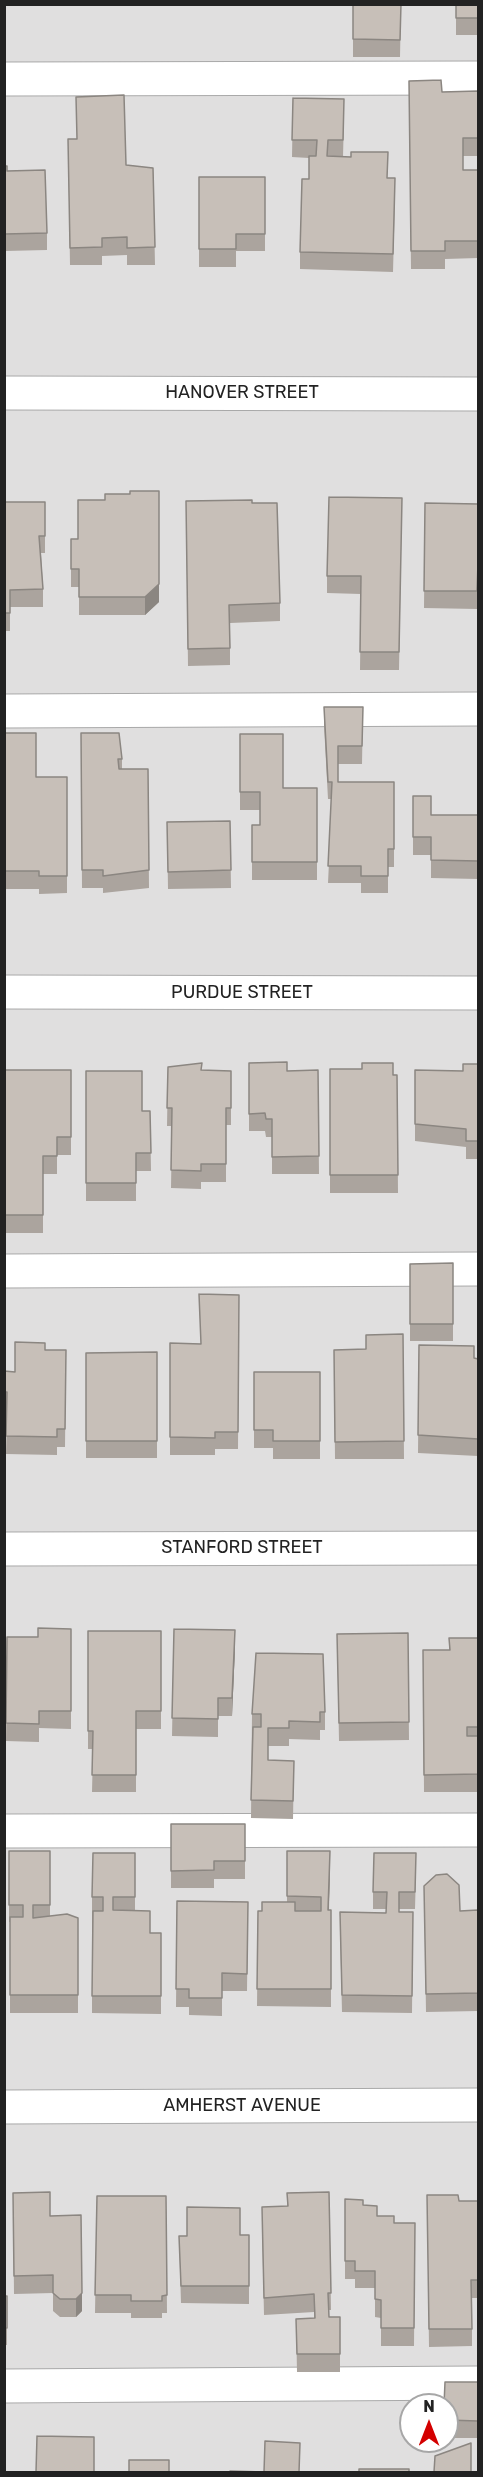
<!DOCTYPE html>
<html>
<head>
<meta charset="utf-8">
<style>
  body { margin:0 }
  #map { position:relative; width:483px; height:2477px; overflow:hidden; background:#f2efe9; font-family:Rubik,sans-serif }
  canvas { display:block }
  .frame { position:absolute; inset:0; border:6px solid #222; pointer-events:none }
  .north { position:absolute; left:399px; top:2393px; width:60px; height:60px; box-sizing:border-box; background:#fff; border:2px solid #a7a7a7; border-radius:50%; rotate:0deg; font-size:16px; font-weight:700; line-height:24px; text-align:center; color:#222 }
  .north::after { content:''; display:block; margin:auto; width:21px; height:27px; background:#d40000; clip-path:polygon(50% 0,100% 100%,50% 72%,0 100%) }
</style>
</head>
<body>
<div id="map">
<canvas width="483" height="2477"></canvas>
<div class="frame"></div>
<div class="north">N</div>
</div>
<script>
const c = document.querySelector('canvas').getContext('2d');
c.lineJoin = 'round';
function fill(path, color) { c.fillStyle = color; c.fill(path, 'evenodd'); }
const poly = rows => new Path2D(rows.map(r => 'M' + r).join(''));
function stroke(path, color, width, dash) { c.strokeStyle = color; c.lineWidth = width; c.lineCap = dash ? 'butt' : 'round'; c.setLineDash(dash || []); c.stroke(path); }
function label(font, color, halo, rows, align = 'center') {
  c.font = font + ' Rubik,sans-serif'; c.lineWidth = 6; c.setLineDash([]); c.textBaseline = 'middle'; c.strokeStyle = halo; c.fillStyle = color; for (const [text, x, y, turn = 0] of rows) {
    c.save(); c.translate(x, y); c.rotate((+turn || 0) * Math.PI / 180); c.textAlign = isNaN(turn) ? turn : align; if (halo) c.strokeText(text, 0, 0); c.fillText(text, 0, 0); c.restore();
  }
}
fill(poly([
  [5,5,478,5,478,2472,5,2472],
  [411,2405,447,2405,447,2441,411,2441]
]), '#e0dfdf');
const minor = poly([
  [4,79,478,78],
  [4,393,478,394],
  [4,711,478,709],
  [4,992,478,993],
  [4,1271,478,1269],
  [4,1549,478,1548],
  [4,1831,478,1830],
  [4,2107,478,2105],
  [4,2386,478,2383]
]);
stroke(minor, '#a9a9a9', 35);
stroke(minor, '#fff', 33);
fill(poly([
  [353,4,401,4,400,57,353,57],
  [456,4,478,4,478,35,456,35],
  [409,81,442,92,478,91,478,156,463,156,463,170,478,170,478,258,445,259,445,269,411,269],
  [293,98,344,117,343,157,387,178,395,196,393,272,300,269,300,252,309,179,309,158,292,157],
  [68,139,126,165,153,168,155,265,127,265,127,255,102,256,102,265,70,265],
  [4,166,47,233,47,250,5,251,5,265,4,265],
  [199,177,265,177,265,251,236,251,236,267,199,267],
  [402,498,399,670,360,670,361,594,327,593,327,576],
  [186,501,252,503,280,603,280,621,230,623,230,665,188,666],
  [4,502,45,502,45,553,41,553,43,589,43,607,10,607,10,631,4,631],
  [425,503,478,504,478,580,477,609,424,608],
  [71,539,159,602,145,615,79,615,79,587,71,587],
  [324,707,363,707,362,764,338,764,338,782,394,782,394,867,388,867,388,893,361,893,361,883,328,883,332,799,328,799,324,725],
  [4,733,36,777,67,777,67,893,39,894,39,889,4,889],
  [81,733,122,759,122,769,148,769,149,888,103,893,103,888,82,888],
  [240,734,283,788,317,788,317,880,252,880,252,825,260,825,260,810,240,810],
  [413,796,431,815,478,815,478,879,431,878,431,855,413,855],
  [230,821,231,888,168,889,167,822],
  [249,1063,287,1071,318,1070,319,1174,272,1174,272,1137,266,1137,265,1131,249,1131],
  [478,1064,478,1159,466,1159,466,1147,415,1141,415,1070,463,1071],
  [168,1067,202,1070,231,1071,231,1125,226,1125,226,1182,201,1182,201,1189,171,1188,172,1126,167,1126],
  [330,1069,397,1075,398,1193,330,1193],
  [4,1070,71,1070,71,1155,57,1155,57,1174,43,1174,43,1233,4,1233],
  [86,1071,142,1111,150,1111,151,1171,136,1171,136,1201,86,1201],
  [453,1263,453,1341,410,1341,410,1264],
  [199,1294,239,1295,238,1449,215,1449,215,1455,170,1455,170,1343,201,1344],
  [403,1334,404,1459,335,1459,334,1350,366,1349],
  [419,1345,478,1359,478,1456,418,1453],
  [45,1350,66,1350,65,1447,57,1447,57,1455,6,1454,7,1410,4,1410,4,1371,15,1372],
  [157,1352,157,1458,86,1458,86,1353],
  [254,1372,320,1372,320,1459,273,1459,273,1448,254,1448],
  [71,1629,71,1729,39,1728,39,1742,6,1741,7,1637,38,1637],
  [174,1629,235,1648,232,1716,218,1716,218,1737,172,1736],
  [88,1631,161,1631,161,1729,136,1729,136,1792,92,1792,93,1749,88,1749],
  [408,1633,409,1740,339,1741,337,1634],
  [449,1638,478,1638,478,1792,424,1792,423,1650,449,1650],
  [325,1712,325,1730,320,1730,320,1740,289,1739,289,1746,268,1746,268,1760,294,1761,293,1819,251,1818,252,1714],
  [171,1824,245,1824,245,1879,214,1879,214,1888,171,1888],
  [9,1851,50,1851,50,1916,78,1918,78,2013,10,2013,10,1922,9,1922],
  [287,1851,330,1869,329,1910,331,1910,331,2007,257,2006,258,1911,262,1911,287,1902],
  [135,1853,135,1910,150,1933,161,1933,161,2014,92,2013,92,1897],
  [416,1871,415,1909,399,1909,399,1912,413,1912,412,2013,342,2012,340,1930,386,1913,386,1909,373,1909,373,1892],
  [424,1886,460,1911,478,1910,478,2011,426,2012],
  [177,1901,248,1902,247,1991,222,1991,222,2016,189,2015,189,2007,176,2007],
  [329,2192,331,2310,329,2310,329,2317,340,2317,340,2372,297,2372,296,2319,314,2318,314,2312,264,2315,262,2224,287,2206,287,2193],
  [13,2193,50,2216,82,2311,76,2317,60,2317,53,2311,53,2293,14,2294],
  [427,2195,459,2201,478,2201,478,2298,472,2298,472,2346,429,2347],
  [97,2196,166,2196,167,2313,162,2313,162,2318,131,2318,131,2313,95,2313],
  [345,2199,363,2205,377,2216,394,2223,415,2223,414,2346,381,2346,381,2318,375,2317,375,2288,355,2288,355,2279,345,2279],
  [249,2235,249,2304,181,2303,179,2236],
  [4,2296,7,2296,7,2345,4,2345],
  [478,2382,478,2438,447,2438,447,2405]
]), '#aba49e');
fill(poly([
  [159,584,159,602,145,615,145,597],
  [235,1630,235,1648,232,1716,232,1698],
  [330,1851,330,1869,328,1928,328,1910],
  [82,2293,82,2311,76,2317,76,2299]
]), '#8b8681');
const building = poly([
  [353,4,401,4,400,40,353,39,353,4],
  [456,4,478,4,478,18,456,18,456,4],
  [441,80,442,92,478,91,478,138,463,138,463,170,478,170,478,241,445,241,445,251,411,251,409,81,441,80],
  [124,95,126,165,153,168,155,247,127,248,127,237,102,238,102,247,70,248,68,139,77,139,76,97,124,95],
  [293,98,344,99,343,140,328,140,327,156,351,157,351,152,388,152,387,178,395,178,393,254,300,252,302,179,309,179,309,156,316,156,317,140,292,140,293,98],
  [4,166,7,166,7,171,45,170,47,233,5,234,5,247,4,247,4,166],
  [199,177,265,177,265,234,236,234,236,249,199,249,199,177],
  [130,491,159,491,159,584,145,597,79,597,79,569,71,569,71,539,78,539,78,500,105,500,105,494,130,494,130,491],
  [329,497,402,498,399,652,360,652,361,576,327,576,329,497],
  [252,500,252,503,277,503,280,603,229,605,230,648,188,649,186,501,252,500],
  [4,502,45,502,45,536,39,536,43,589,10,590,10,613,4,613,4,502],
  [425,503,478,504,478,563,477,591,424,591,425,503],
  [324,707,363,707,362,746,338,746,338,782,394,782,394,849,388,849,388,876,361,876,361,866,328,866,332,782,328,782,324,707],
  [4,733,36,733,36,777,67,777,67,876,39,876,39,871,4,871,4,733],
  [81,733,119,733,122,759,118,759,119,769,148,769,149,870,103,876,103,870,82,870,81,733],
  [240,734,283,734,283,788,317,788,317,862,252,862,252,825,260,825,260,792,240,792,240,734],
  [413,796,431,796,431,815,478,815,478,861,431,860,431,837,413,837,413,796],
  [230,821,231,870,168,872,167,822,230,821],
  [287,1062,287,1071,318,1070,319,1156,272,1157,272,1119,266,1119,265,1113,249,1114,249,1063,287,1062],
  [202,1063,201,1070,231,1071,231,1108,226,1108,226,1164,201,1164,201,1171,171,1170,172,1108,167,1108,168,1067,202,1063],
  [362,1063,393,1063,393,1075,397,1075,398,1175,330,1175,330,1069,362,1069,362,1063],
  [463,1064,478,1064,478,1141,466,1141,466,1129,415,1124,415,1070,463,1071,463,1064],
  [4,1070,71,1070,71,1137,57,1137,57,1156,43,1156,43,1215,4,1215,4,1070],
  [86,1071,142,1071,142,1111,150,1111,151,1153,136,1153,136,1183,86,1183,86,1071],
  [453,1263,453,1324,410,1324,410,1264,453,1263],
  [199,1294,239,1295,238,1432,215,1432,215,1438,170,1437,170,1343,201,1344,199,1294],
  [403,1334,404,1441,335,1442,334,1350,366,1349,366,1335,403,1334],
  [15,1342,45,1343,45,1350,66,1350,65,1429,57,1429,57,1437,6,1436,7,1392,4,1392,4,1371,15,1372,15,1342],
  [419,1345,474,1346,474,1358,478,1359,478,1439,418,1435,419,1345],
  [157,1352,157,1441,86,1441,86,1353,157,1352],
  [254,1372,320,1372,320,1441,273,1441,273,1430,254,1430,254,1372],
  [38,1628,71,1629,71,1711,39,1711,39,1724,6,1723,7,1637,38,1637,38,1628],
  [174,1629,235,1630,232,1698,218,1698,218,1719,172,1718,174,1629],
  [88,1631,161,1631,161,1711,136,1711,136,1775,92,1775,93,1731,88,1731,88,1631],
  [408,1633,409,1722,339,1723,337,1634,408,1633],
  [449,1638,478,1638,478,1727,467,1727,467,1736,478,1736,478,1774,424,1775,423,1650,450,1650,449,1638],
  [256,1653,323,1654,325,1712,320,1712,320,1722,289,1721,289,1728,268,1728,268,1760,294,1761,293,1801,251,1800,253,1727,261,1727,261,1714,252,1714,256,1653],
  [171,1824,245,1824,245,1861,214,1861,214,1870,171,1871,171,1824],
  [9,1851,50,1851,50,1905,33,1905,33,1918,67,1914,78,1918,78,1995,10,1995,10,1917,23,1917,23,1905,9,1905,9,1851],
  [287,1851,330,1851,328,1910,331,1910,331,1989,257,1989,258,1911,262,1911,262,1902,295,1902,295,1911,321,1911,321,1897,287,1896,287,1851],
  [93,1853,135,1853,135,1897,113,1897,113,1910,150,1911,150,1933,161,1933,161,1996,92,1996,93,1911,103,1911,103,1897,92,1897,93,1853],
  [374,1853,416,1853,415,1892,399,1892,399,1912,413,1912,412,1996,342,1995,340,1912,386,1913,387,1892,373,1892,374,1853],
  [447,1874,459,1885,460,1911,478,1910,478,1993,426,1994,424,1886,436,1875,447,1874],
  [177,1901,248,1902,247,1974,222,1973,222,1998,189,1998,189,1989,176,1989,177,1901],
  [50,2192,50,2216,81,2215,82,2293,76,2299,60,2299,53,2293,53,2275,14,2276,13,2193,50,2192],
  [329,2192,331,2293,328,2293,329,2317,340,2317,340,2354,297,2354,296,2319,315,2318,314,2294,264,2298,262,2207,288,2206,287,2193,329,2192],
  [427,2195,458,2195,459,2201,478,2201,478,2280,471,2280,472,2329,429,2329,427,2195],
  [97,2196,166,2196,167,2295,162,2296,162,2301,131,2301,131,2295,95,2295,97,2196],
  [345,2199,363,2200,363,2205,377,2206,377,2216,394,2216,394,2223,415,2223,414,2328,381,2328,381,2300,375,2299,375,2271,355,2271,355,2261,345,2261,345,2199],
  [187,2207,240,2208,240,2235,249,2235,249,2286,181,2286,179,2236,187,2236,187,2207],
  [4,2296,7,2296,7,2328,4,2328,4,2296],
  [445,2382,478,2382,478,2421,447,2420,447,2405,444,2405,445,2382],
  [37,2436,94,2437,94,2472,36,2472,37,2436],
  [265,2441,300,2443,299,2472,230,2472,230,2471,264,2472,265,2441],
  [471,2443,471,2472,478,2472,434,2472,435,2456,471,2443],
  [129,2460,169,2460,169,2472,200,2472,129,2472,129,2460],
  [359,2469,409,2469,409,2472,359,2472,359,2469]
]);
fill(building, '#c7bfb8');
stroke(building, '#8b8681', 1.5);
label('18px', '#222', '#fff', [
  ["HANOVER STREET",242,393],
  ["PURDUE STREET",242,993],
  ["STANFORD STREET",242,1548],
  ["AMHERST AVENUE",242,2106]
]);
</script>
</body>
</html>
